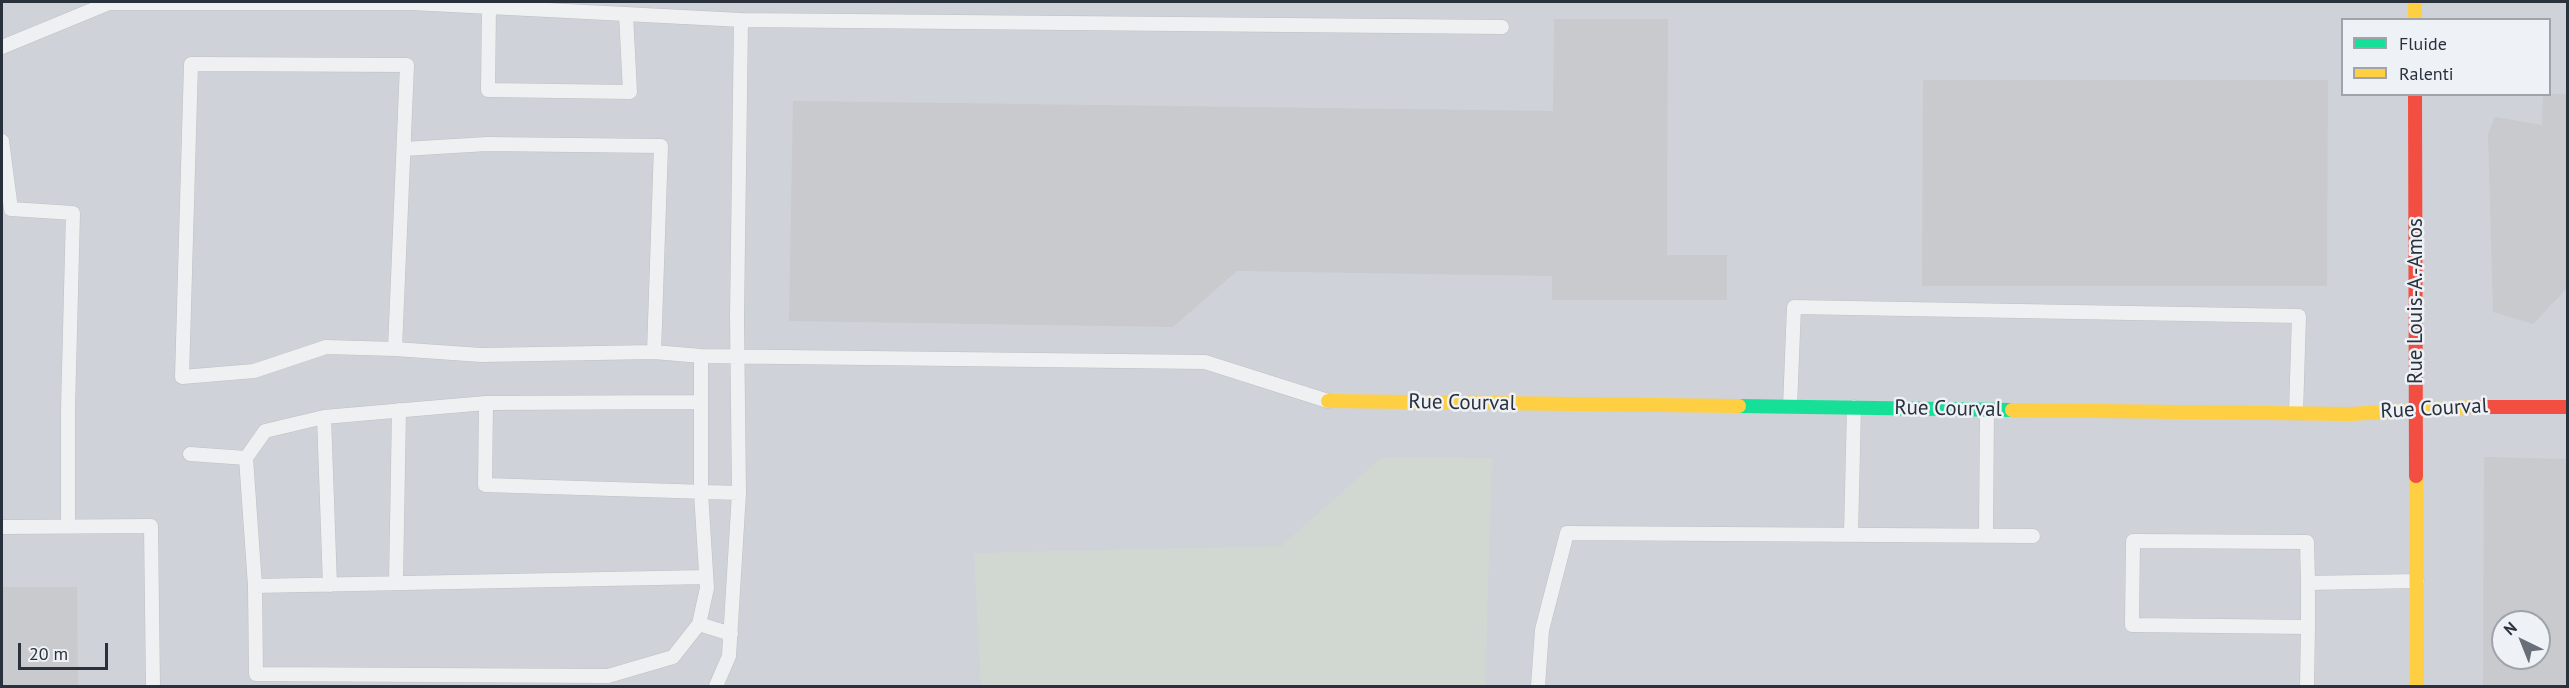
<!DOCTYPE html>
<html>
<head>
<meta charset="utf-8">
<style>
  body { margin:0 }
  #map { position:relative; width:2569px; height:688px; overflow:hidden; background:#e0e2e5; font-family:"PT Sans",sans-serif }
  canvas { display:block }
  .frame { position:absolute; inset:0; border:3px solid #29313d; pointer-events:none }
  .legend { position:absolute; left:2341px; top:18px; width:210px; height:78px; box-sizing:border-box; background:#eef1f5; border:2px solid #9fa4ab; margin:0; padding:8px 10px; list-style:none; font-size:18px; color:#29313d }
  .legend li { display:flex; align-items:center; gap:12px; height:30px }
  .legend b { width:30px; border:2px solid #9fa4ab }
  .north { position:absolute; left:2491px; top:610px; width:60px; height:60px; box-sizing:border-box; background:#eef1f5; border:2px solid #9fa4ab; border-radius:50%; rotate:317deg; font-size:16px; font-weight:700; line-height:24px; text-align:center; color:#29313d }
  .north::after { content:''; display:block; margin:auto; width:21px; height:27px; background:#696f78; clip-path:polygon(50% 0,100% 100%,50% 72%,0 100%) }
  .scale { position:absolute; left:18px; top:643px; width:90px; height:27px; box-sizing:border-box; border:3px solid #29313d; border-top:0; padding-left:8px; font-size:18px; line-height:21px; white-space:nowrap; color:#29313d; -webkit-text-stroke:4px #eef1f5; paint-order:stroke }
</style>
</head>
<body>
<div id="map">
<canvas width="2569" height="688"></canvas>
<div class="frame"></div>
<ul class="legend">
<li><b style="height:8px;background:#16e098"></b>Fluide</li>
<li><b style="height:8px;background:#ffcf43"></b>Ralenti</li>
</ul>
<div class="north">N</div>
<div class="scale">20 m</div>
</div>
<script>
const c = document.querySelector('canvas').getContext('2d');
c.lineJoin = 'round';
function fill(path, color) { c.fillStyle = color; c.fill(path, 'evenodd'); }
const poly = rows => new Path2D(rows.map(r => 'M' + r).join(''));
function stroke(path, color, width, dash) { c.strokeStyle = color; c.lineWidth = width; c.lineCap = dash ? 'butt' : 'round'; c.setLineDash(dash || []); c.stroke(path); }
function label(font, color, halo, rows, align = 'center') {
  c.font = font + ' "PT Sans",sans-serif'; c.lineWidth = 5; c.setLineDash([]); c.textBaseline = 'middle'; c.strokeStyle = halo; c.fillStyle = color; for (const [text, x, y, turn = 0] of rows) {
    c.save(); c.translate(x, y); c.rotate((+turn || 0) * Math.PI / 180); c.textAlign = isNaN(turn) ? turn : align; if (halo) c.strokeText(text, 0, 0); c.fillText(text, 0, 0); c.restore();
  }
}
fill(poly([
  [2,2,2567,2,2567,686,2,686],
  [2342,20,2550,20,2550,94,2342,94],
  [2503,622,2539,622,2539,658,2503,658]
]), '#cfd2d8');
fill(poly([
  [1382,457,1492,458,1485,686,981,686,974,553,1281,546]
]), '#d1d8d1');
fill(poly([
  [1554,19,1668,19,1667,255,1727,255,1727,300,1552,300,1552,276,1237,271,1173,327,789,321,793,101,1553,111],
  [1923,80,2328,80,2327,286,1922,286],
  [2543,94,2568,94,2568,287,2533,324,2493,312,2488,134,2495,117,2542,125],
  [2484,457,2568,459,2568,686,2483,687],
  [2503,622,2539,622,2539,658,2503,658],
  [2,587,77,587,78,687,2,687]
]), '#c8cacd');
const lane = poly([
  [489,7,488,90,630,92,626,14],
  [741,20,1502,27],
  [2,47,109,3,412,3,741,20,737,317,739,493,485,485,486,403],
  [2,141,11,209,73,213,68,409,68,527],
  [404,149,487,144,661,146,654,352],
  [395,349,407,65,191,64,182,377,254,371,326,347,395,349,481,355,654,352,701,356,1205,362,1328,401],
  [701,356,701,493,707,588,699,624,673,657,608,676,256,674,255,586,246,458,265,431,324,417,486,403,701,402],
  [1790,407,1794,307,2299,316,2296,413],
  [324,417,330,585],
  [190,454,246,458],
  [2,527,151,526,153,686],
  [1851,535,1854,407],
  [1986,536,1987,409],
  [396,583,399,410],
  [2308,583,2308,627],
  [255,586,706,577],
  [699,624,731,634],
  [716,686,729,656,739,493],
  [1538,686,1542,630,1567,533,2033,536],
  [2307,686,2308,627,2132,625,2133,541,2307,542,2308,583,2417,581]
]);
stroke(lane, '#bec0c3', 15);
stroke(lane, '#eff0f2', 14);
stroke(poly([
  [1739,406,2012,410]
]), '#16e098', 14);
stroke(poly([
  [2415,2,2415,20],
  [1328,401,1739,406],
  [2012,410,2350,414,2473,407],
  [2416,476,2417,686]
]), '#ffcf43', 14);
stroke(poly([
  [2415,94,2416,476],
  [2473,407,2568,407]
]), '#f24e42', 14);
label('21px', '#29313d', '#eef1f5', [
  ["Rue Louis-A.-Amos",2416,301,-90],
  ["Rue Courval",1462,403,1],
  ["Rue Courval",1948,409,1],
  ["Rue Courval",2434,409,-3]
]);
</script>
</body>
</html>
